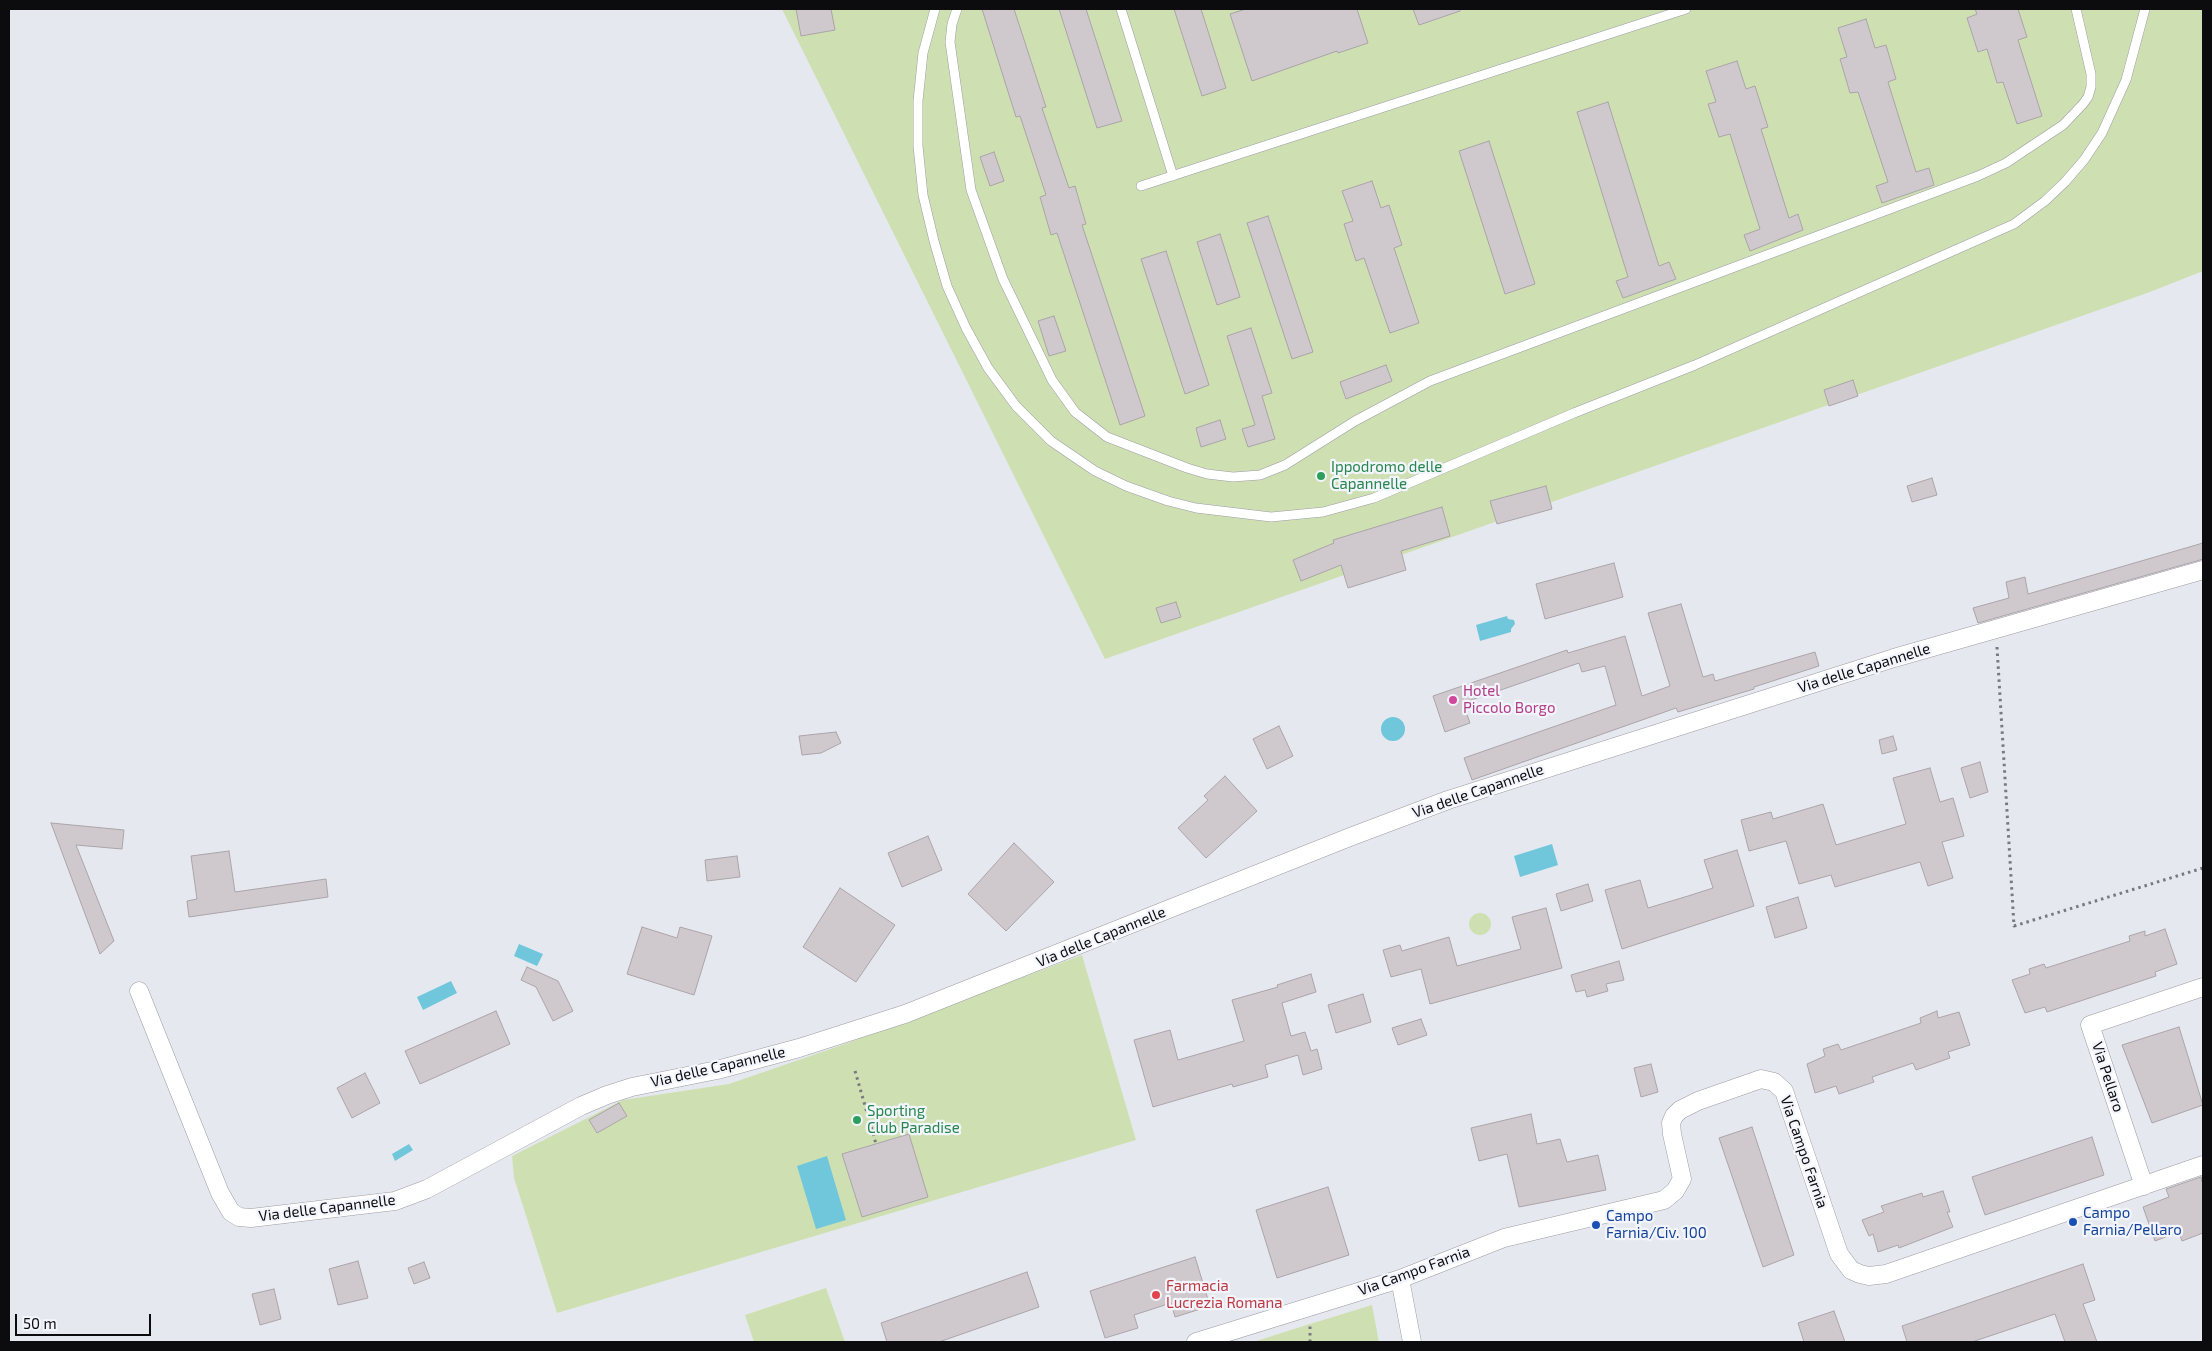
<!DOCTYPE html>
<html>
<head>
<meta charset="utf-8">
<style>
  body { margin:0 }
  #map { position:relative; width:2212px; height:1351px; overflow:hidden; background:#e6e8ef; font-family:"Exo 2",sans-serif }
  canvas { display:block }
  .frame { position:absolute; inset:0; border:10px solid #0c0c0f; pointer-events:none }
  .scale { position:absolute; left:15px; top:1314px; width:136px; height:22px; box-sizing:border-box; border:2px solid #0c0c0f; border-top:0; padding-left:6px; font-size:15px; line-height:18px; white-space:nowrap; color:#0c0c0f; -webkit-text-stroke:4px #f3f5fd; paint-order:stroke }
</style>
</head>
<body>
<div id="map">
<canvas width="2212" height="1351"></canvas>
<div class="frame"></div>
<div class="scale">50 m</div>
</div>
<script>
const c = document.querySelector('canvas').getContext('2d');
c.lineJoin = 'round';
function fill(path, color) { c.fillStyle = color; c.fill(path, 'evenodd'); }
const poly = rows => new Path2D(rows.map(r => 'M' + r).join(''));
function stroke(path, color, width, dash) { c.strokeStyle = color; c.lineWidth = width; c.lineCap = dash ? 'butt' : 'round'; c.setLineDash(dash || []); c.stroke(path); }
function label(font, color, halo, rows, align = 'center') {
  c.font = font + ' "Exo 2",sans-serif'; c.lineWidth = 4.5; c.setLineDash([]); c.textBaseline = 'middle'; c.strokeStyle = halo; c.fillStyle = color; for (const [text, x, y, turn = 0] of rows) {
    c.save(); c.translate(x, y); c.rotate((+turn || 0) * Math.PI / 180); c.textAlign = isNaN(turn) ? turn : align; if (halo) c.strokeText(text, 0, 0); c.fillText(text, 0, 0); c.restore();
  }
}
fill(poly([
  [782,9,2203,9,2203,271,2150,292,1105,659],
  '1469 924a11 11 0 1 1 22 0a11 11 0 1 1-22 0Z',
  [1082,955,1136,1140,557,1313,514,1178,512,1156,623,1100,729,1084,842,1045],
  [826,1288,845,1342,754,1342,745,1315],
  [1372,1305,1379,1342,1253,1342,1310,1324]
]), '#cee0b2');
fill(poly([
  [1507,616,1508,619,1514,620,1515,624,1511,629,1511,632,1480,641,1476,625],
  '1381 729a12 12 0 1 1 24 0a12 12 0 1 1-24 0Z',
  [1552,844,1558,865,1520,877,1514,856],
  [519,944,543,954,537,966,514,956],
  [451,981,457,993,423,1010,417,997],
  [409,1144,413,1150,395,1161,392,1154],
  [827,1156,846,1220,816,1229,797,1166]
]), '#70c7db');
const building = poly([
  [796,9,831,9,835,30,801,36,796,9],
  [982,9,1014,9,1046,107,1042,108,1069,188,1075,186,1086,224,1082,225,1145,416,1120,425,1057,233,1051,235,1040,197,1046,195,1020,116,1016,117,982,9],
  [1059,9,1086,9,1122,121,1097,128,1059,9],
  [1174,9,1201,9,1226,88,1202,96,1174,9],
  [1246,9,1357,9,1368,43,1338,53,1337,51,1252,81,1230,14,1246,9],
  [1413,9,1460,9,1460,11,1419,25,1413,9],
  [1975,9,2018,9,2027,37,2018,40,2042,116,2017,124,2003,82,1997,83,1987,49,1978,52,1967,18,1977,14,1975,9],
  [1866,19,1875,48,1886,45,1896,79,1888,82,1916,172,1929,168,1934,185,1882,203,1876,186,1888,182,1858,92,1850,93,1840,59,1847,57,1838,28,1866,19],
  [1737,61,1746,89,1755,86,1768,127,1761,129,1789,218,1798,214,1803,230,1750,251,1744,235,1760,229,1730,134,1719,137,1708,104,1716,102,1706,71,1737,61],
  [1608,102,1659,266,1669,262,1676,279,1623,298,1616,281,1628,277,1577,112,1608,102],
  [1489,141,1535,284,1505,294,1459,151,1489,141],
  [994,152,1004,181,990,186,980,157,994,152],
  [1372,181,1381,208,1389,205,1402,245,1394,248,1419,323,1390,333,1364,258,1356,261,1344,224,1353,221,1342,191,1372,181],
  [1268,216,1313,352,1292,359,1247,223,1268,216],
  [1220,234,1240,297,1217,305,1197,242,1220,234],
  [1166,251,1209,385,1185,394,1141,259,1166,251],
  [1054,316,1066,351,1049,356,1038,321,1054,316],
  [1251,328,1272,393,1262,396,1275,439,1248,447,1242,429,1255,425,1227,336,1251,328],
  [1386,365,1392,381,1346,399,1340,382,1386,365],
  [1853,380,1858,396,1829,406,1824,390,1853,380],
  [1220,420,1226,439,1201,447,1196,428,1220,420],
  [1932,478,1937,495,1912,502,1907,486,1932,478],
  [1546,486,1552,509,1497,524,1490,501,1546,486],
  [1442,507,1450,536,1401,551,1406,570,1348,588,1341,565,1301,581,1293,560,1334,543,1333,540,1442,507],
  [2203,543,2203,559,2200,560,1978,623,1973,608,2009,598,2006,582,2025,577,2028,594,2203,543],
  [1614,563,1623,597,1545,619,1536,584,1614,563],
  [1176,602,1181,617,1161,623,1156,608,1176,602],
  [1681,604,1703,677,1713,674,1715,681,1815,652,1819,666,1754,687,1754,689,1678,712,1676,708,1472,780,1464,758,1616,705,1605,666,1582,672,1579,663,1463,703,1470,723,1445,732,1433,696,1567,650,1568,653,1625,636,1642,696,1670,686,1648,613,1681,604],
  [1279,726,1293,756,1267,769,1253,739,1279,726],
  [836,732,841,743,821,753,802,755,799,736,836,732],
  [1893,736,1897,750,1882,754,1879,740,1893,736],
  [1980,762,1988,792,1970,798,1961,768,1980,762],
  [1930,768,1940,802,1953,798,1964,836,1942,842,1953,878,1928,886,1920,862,1835,887,1831,875,1799,884,1786,841,1749,851,1741,820,1771,812,1773,819,1823,804,1836,845,1906,824,1893,778,1930,768],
  [1225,776,1257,811,1206,858,1178,828,1208,800,1204,796,1225,776],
  [51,823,124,830,122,849,76,845,114,941,100,954,51,823],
  [928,836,942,870,902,887,888,853,928,836],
  [1014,843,1054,882,1006,931,968,894,1014,843],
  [1737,850,1754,906,1622,949,1605,890,1640,880,1648,908,1688,896,1713,888,1704,860,1737,850],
  [229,851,235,892,326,879,328,897,189,917,187,901,197,899,191,856,229,851],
  [737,856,740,877,707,881,705,860,737,856],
  [1588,884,1593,901,1561,911,1556,894,1588,884],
  [840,888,895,925,856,982,803,947,840,888],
  [1798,897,1807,928,1775,938,1766,907,1798,897],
  [1546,908,1562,968,1430,1004,1421,969,1391,977,1383,950,1400,945,1402,951,1449,937,1457,966,1521,949,1512,917,1546,908],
  [642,927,677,938,680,927,712,936,694,995,627,974,642,927],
  [2165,929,2177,964,2155,972,2156,976,2047,1012,2045,1007,2025,1013,2012,980,2030,974,2029,969,2044,964,2046,968,2130,941,2129,936,2145,931,2145,936,2165,929],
  [1619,961,1624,980,1606,984,1608,991,1587,997,1585,990,1576,992,1571,975,1619,961],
  [527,967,558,981,573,1011,553,1021,536,987,521,980,527,967],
  [1311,974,1316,992,1282,1003,1291,1036,1305,1032,1311,1051,1317,1049,1322,1069,1303,1075,1298,1055,1265,1065,1268,1077,1233,1087,1232,1084,1153,1107,1134,1040,1170,1030,1178,1060,1244,1041,1232,1000,1278,987,1277,985,1311,974],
  [1363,994,1371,1022,1336,1033,1328,1005,1363,994],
  [496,1011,510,1044,420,1084,405,1051,496,1011],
  [1937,1011,1938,1018,1959,1012,1970,1045,1948,1052,1950,1058,1916,1070,1913,1063,1872,1077,1874,1082,1839,1094,1836,1086,1815,1093,1807,1064,1825,1056,1823,1049,1838,1044,1841,1050,1921,1023,1920,1018,1937,1011],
  [1421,1019,1427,1035,1398,1045,1392,1028,1421,1019],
  [2179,1027,2203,1105,2152,1123,2122,1045,2179,1027],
  [1651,1064,1658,1092,1641,1097,1634,1068,1651,1064],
  [365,1073,380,1103,352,1118,337,1088,365,1073],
  [619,1103,627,1116,597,1133,589,1120,619,1103],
  [1531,1114,1537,1144,1560,1139,1567,1162,1598,1155,1606,1190,1519,1207,1507,1154,1479,1161,1471,1128,1531,1114],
  [1752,1127,1794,1255,1763,1267,1719,1138,1752,1127],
  [909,1134,928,1197,862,1217,842,1154,909,1134],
  [2092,1137,2104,1175,1985,1215,1972,1177,2092,1137],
  [2201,1177,2203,1185,2203,1233,2182,1241,2179,1232,2155,1241,2143,1207,2169,1197,2166,1189,2201,1177],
  [1328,1187,1349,1255,1277,1278,1256,1210,1328,1187],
  [1943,1191,1950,1212,1947,1212,1953,1227,1899,1248,1898,1245,1878,1252,1873,1234,1869,1236,1862,1220,1884,1212,1881,1206,1922,1193,1923,1197,1943,1191],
  [1195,1257,1210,1306,1175,1317,1171,1303,1134,1315,1138,1328,1105,1338,1090,1291,1195,1257],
  [358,1261,368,1298,338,1305,329,1269,358,1261],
  [424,1262,430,1278,414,1284,408,1268,424,1262],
  [2083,1264,2095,1300,2083,1304,2097,1342,2065,1342,2055,1314,1972,1342,1907,1342,1902,1326,2083,1264],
  [1027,1272,1039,1307,939,1342,887,1342,881,1323,1027,1272],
  [274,1289,281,1319,260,1325,252,1294,274,1289],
  [1834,1311,1845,1342,1804,1342,1798,1323,1834,1311]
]);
fill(building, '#cfc8cd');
stroke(building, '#aba4a9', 1);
const lane = poly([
  [935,9,923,53,918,101,918,146,923,195,934,241,947,286,966,328,988,368,1016,406,1051,441,1095,471,1126,486,1168,501,1196,508,1271,517,1323,512,1374,498,1574,413,1695,365,2014,224,2045,201,2065,182,2084,160,2102,133,2126,80,2145,9],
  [957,9,952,24,950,42,971,190,1003,279,1052,380,1075,412,1107,437,1187,468,1207,474,1233,477,1260,475,1285,465,1355,421,1430,381,1978,176,2006,163,2063,125,2083,104,2088,97,2091,87,2091,74,2076,9],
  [1121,9,1173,176],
  [1141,186,1686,9]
]);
const street = poly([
  [139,991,220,1193,231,1212,239,1217,251,1218,395,1201,427,1189,581,1106,607,1095,632,1087,717,1070,799,1048,905,1014,1350,837,1448,800,1894,658,2203,570],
  [2144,1186,2090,1025,2203,987],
  [1400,1279,1412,1342],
  [1196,1342,1400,1279,1504,1238,1664,1200,1675,1191,1682,1179,1672,1134,1671,1123,1674,1116,1680,1110,1698,1101,1761,1079,1774,1082,1784,1091,1839,1254,1851,1270,1860,1274,1869,1276,1886,1274,2203,1165]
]);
stroke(lane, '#9b9ca4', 10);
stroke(street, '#9b9ca4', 19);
stroke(poly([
  [1997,647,2014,926,2203,868],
  [855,1071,876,1144],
  [1310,1342,1310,1325]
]), '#78797e', 3, [2.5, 4]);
stroke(lane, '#fff', 9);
stroke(street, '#fff', 18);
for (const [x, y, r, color] of [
  [1321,476,5,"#2e9e5b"],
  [1453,700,5,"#d1479c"],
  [857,1120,5,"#2e9e5b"],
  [2073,1222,5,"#1a4fb4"],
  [1596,1225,5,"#1a4fb4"],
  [1156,1295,5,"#e0444e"]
]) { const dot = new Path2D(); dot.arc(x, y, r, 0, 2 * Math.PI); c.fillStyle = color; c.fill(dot); stroke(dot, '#f3f5fd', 2); }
label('15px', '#27864d', '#f3f5fd', [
  ["Ippodromo delle",1331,467],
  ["Capannelle",1331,484],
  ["Sporting",867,1111],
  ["Club Paradise",867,1128]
], 'left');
label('15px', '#0c0c0f', '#f3f5fd', [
  ["Via delle Capannelle",1864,668,-17],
  ["Via delle Capannelle",1478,791,-19],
  ["Via delle Capannelle",1101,937,-22],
  ["Via delle Capannelle",718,1067,-13],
  ["Via Pellaro",2108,1077,72],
  ["Via Campo Farnia",1804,1152,71],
  ["Via delle Capannelle",327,1208,-7],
  ["Via Campo Farnia",1414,1271,-20]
]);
label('15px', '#b23c85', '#f3f5fd', [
  ["Hotel",1463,691],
  ["Piccolo Borgo",1463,708]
], 'left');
label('15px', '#164399', '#f3f5fd', [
  ["Campo",2083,1213],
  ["Farnia/Pellaro",2083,1230],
  ["Campo",1606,1216],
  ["Farnia/Civ. 100",1606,1233]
], 'left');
label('15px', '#be3a42', '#f3f5fd', [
  ["Farmacia",1166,1286],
  ["Lucrezia Romana",1166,1303]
], 'left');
</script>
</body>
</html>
